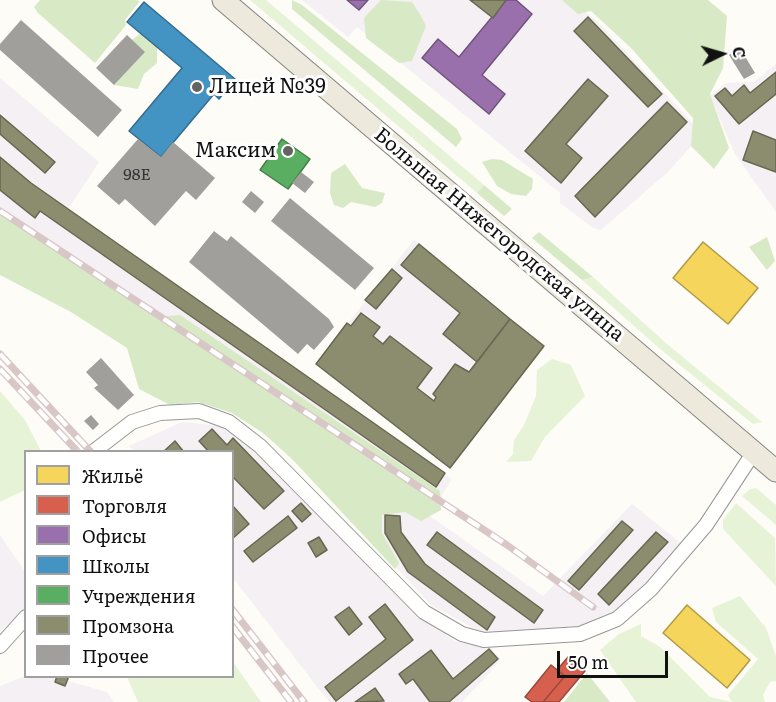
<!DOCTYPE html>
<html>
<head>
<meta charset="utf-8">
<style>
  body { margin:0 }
  #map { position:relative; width:776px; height:702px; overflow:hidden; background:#fdfcf7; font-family:Literata,serif }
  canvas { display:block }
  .legend { position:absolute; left:24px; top:450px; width:210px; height:228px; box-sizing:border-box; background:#fff; border:2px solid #a0a0a0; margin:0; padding:8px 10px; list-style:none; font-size:18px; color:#111 }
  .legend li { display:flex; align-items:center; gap:12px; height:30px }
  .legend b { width:30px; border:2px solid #a0a0a0 }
  .north { position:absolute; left:692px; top:24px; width:60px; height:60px; -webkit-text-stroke:4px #fff; paint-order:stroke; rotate:85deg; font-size:16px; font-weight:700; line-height:24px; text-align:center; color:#111 }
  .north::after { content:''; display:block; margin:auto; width:21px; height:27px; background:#111; clip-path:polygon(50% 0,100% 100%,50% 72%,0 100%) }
  .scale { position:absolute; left:557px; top:651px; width:111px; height:27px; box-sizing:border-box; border:3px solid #111; border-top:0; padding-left:8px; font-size:18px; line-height:21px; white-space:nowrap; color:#111; -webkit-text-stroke:4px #fff; paint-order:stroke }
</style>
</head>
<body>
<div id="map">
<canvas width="776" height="702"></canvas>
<ul class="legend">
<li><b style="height:16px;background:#f6d55c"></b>Жильё</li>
<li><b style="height:16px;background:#d6604d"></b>Торговля</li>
<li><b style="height:16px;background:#9970ab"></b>Офисы</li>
<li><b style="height:16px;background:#4393c3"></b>Школы</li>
<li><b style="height:16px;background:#5aae61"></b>Учреждения</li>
<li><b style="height:16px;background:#8c8c6e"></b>Промзона</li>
<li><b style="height:16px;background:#a19f9c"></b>Прочее</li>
</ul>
<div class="north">С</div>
<div class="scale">50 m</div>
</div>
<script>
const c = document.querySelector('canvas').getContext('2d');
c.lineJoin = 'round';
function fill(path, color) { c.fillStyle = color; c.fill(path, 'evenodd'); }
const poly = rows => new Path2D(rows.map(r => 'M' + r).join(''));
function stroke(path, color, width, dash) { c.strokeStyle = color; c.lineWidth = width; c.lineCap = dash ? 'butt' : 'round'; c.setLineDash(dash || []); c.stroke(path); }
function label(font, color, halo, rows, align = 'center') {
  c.font = font + ' Literata,serif'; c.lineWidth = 6; c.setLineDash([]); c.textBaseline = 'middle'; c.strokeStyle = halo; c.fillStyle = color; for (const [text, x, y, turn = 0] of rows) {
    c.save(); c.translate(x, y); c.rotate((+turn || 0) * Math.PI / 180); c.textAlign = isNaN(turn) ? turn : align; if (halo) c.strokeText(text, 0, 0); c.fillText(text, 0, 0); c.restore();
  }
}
fill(poly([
  [302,0,578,0,575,4,597,21,689,119,700,136,668,172,601,230,593,228,560,203,560,193,357,27,348,37],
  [776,64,776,212,735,154,710,96,726,83,754,82],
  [0,78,99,162,68,209,452,479,437,503,0,214],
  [414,240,510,319,450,468,316,364],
  [182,422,223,426,243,439,403,602,456,642,490,647,500,659,492,670,462,702,329,702,233,578,232,452,134,451,129,446],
  [396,492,543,596,632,504,681,543,623,608,583,628,485,634,432,606,364,532],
  [0,535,26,573,25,610,0,631],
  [25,676,69,677,68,681,107,692,114,702,0,702,0,686]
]), '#f5f0f3');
fill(poly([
  [250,0,266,0,484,185,477,193],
  [593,277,667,344,762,422,753,424,660,349,582,280],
  [552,359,571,365,585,396,545,437,531,461,506,462,513,454,514,440,524,425,536,396,537,370],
  [0,391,25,420,41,451,26,452,25,490,0,502],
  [756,488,776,505,776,525,742,496,750,489],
  [736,503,775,538,776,586,723,529,723,520],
  [740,596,766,628,776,656,776,681,770,682,763,695,765,702,636,702,600,650,619,634,641,624,641,636,660,647,710,697,732,702,728,695,758,659,716,622,712,608],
  [233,662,261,702,138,702,127,677,232,676]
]), '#e7f3d7');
fill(poly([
  [40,0,135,0,140,1,125,20,126,25,95,63,38,13,34,7],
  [292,0,302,5,457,129,462,139,456,147,292,9],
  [381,0,412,2,421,16,426,26,412,61,399,63,366,38,364,18],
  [562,0,708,0,727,16,723,68,710,94,729,148,714,169,691,146,693,118,631,48,591,11,578,14],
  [141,33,157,47,157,63,144,74,138,89,114,85,144,52,132,40],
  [492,159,502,160,533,179,532,189,526,196,511,194,497,186,482,162],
  [345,164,362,188,385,193,382,203,375,207,351,202,343,208,334,205,330,193,331,173],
  [484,185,512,209,504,216,477,193],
  [0,214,156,317,180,315,440,491,441,510,421,521,405,512,382,515,382,533,399,563,395,569,292,459,263,433,232,413,198,402,170,405,139,389,127,348,71,312,0,275],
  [539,232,593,277,582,280,532,238],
  [767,237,775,261,767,270,749,247],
  [587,673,610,702,564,702]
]), '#d8eac5');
const homes = poly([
  [703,242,758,288,728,324,673,278,703,242],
  [687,605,750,660,727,688,663,633,687,605]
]);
fill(homes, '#f6d55c');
stroke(homes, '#b19a46', 1.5);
const shops = poly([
  [568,657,585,671,559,702,543,702,565,676,557,670,568,657],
  [551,665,565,676,543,702,532,702,525,697,551,665]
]);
fill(shops, '#d6604d');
stroke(shops, '#9b483b', 1.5);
const offices = poly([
  [347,0,368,0,359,10,347,0],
  [506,0,516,0,532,14,482,75,505,94,489,114,422,58,438,39,459,57,506,0]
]);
fill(offices, '#9970ab');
stroke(offices, '#70547d', 1.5);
const schools = poly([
  [144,2,235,79,219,99,214,94,161,157,129,131,182,68,127,22,144,2]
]);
fill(schools, '#4393c3');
stroke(schools, '#346c8e', 1.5);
const public = poly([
  [282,139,310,159,288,189,260,170,282,139]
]);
fill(public, '#5aae61');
stroke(public, '#447f49', 1.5);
const industry = poly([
  [470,0,506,0,493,18,470,0],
  [588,17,662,94,648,107,574,31,588,17],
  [776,72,776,94,739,124,715,96,725,88,732,96,744,85,750,93,776,72],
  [588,79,608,96,566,144,582,158,561,183,525,151,588,79],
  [667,102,687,122,595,217,575,196,667,102],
  [0,115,55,162,45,173,0,134,0,115],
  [753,131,776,140,776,172,743,160,753,131],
  [0,157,31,183,445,473,436,487,40,211,35,218,0,190,0,157],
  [419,244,510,319,477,362,443,334,460,313,401,265,419,244],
  [392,269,402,278,376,309,365,300,392,269],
  [361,313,380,327,373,336,383,344,390,336,432,368,417,388,434,401,436,397,433,394,455,364,469,372,510,319,544,346,450,468,316,364,347,323,351,326,361,313],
  [212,429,227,445,233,438,284,491,264,509,232,476,232,452,209,452,199,441,212,429],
  [175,441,184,452,163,452,175,441],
  [301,503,311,514,302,522,292,511,301,503],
  [232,505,249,524,232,539,232,505],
  [385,515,400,516,401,532,425,564,495,617,487,630,408,572,385,533,385,515],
  [288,516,297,528,253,562,244,551,288,516],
  [622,521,633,530,579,590,568,581,622,521],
  [437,532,543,610,534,623,427,545,437,532],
  [656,532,668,542,609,605,598,594,656,532],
  [319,537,327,550,316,557,308,543,319,537],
  [385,604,413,640,336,701,325,687,386,639,369,617,385,604],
  [349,607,362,624,349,635,335,617,349,607],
  [489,649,498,659,449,702,430,702,413,679,406,684,399,674,431,650,453,679,489,649],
  [69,676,65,686,55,682,57,676,69,676],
  [375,688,384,701,355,702,375,688]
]);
fill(industry, '#8c8c6e');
stroke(industry, '#676752', 1.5);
fill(poly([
  [21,20,122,110,98,137,0,50,0,44],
  [127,35,145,52,114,85,96,68],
  [740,48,755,73,744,79,729,55],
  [138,139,161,157,173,142,215,178,196,200,186,191,155,226,125,199,119,205,97,186],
  [301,172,314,182,305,193,292,183],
  [251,191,264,202,255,213,242,202],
  [290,198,374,268,355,290,271,221],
  [214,231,227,241,231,236,329,319,334,327,314,350,307,344,298,354,189,262],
  [101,358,134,395,118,410,94,388,98,385,86,372],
  [91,415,99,424,93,430,84,421]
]), '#a19f9c');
const minor = poly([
  [93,452,132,422,160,413,199,411,229,422,260,446,424,612,462,634,484,640,580,634,617,619,651,589,706,525,754,452],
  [0,646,26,617]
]);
const primary = poly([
  [223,0,776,471]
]);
stroke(minor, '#979795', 16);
stroke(primary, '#858482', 23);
stroke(minor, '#fffffe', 14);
stroke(primary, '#ede9dc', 21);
const rail = poly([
  [0,211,507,545,593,607],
  [0,354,91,452],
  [0,369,78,452],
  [232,609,304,702],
  [232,626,291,702]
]);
stroke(rail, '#d9c6c7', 7);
stroke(rail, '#fff', 4.5, [14]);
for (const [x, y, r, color] of [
  [197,87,6,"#646362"],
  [288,151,6,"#646362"]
]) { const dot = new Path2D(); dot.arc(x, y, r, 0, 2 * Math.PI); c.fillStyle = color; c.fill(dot); stroke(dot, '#fff', 2); }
label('16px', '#353434', null, [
  ["98Е",137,175]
]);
label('20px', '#111', '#fff', [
  ["Лицей №39",209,87],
  ["Максим",276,151,"right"]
], 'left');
label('20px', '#111', '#fff', [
  ["Большая Нижегородская улица",499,235,40]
]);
</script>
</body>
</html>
